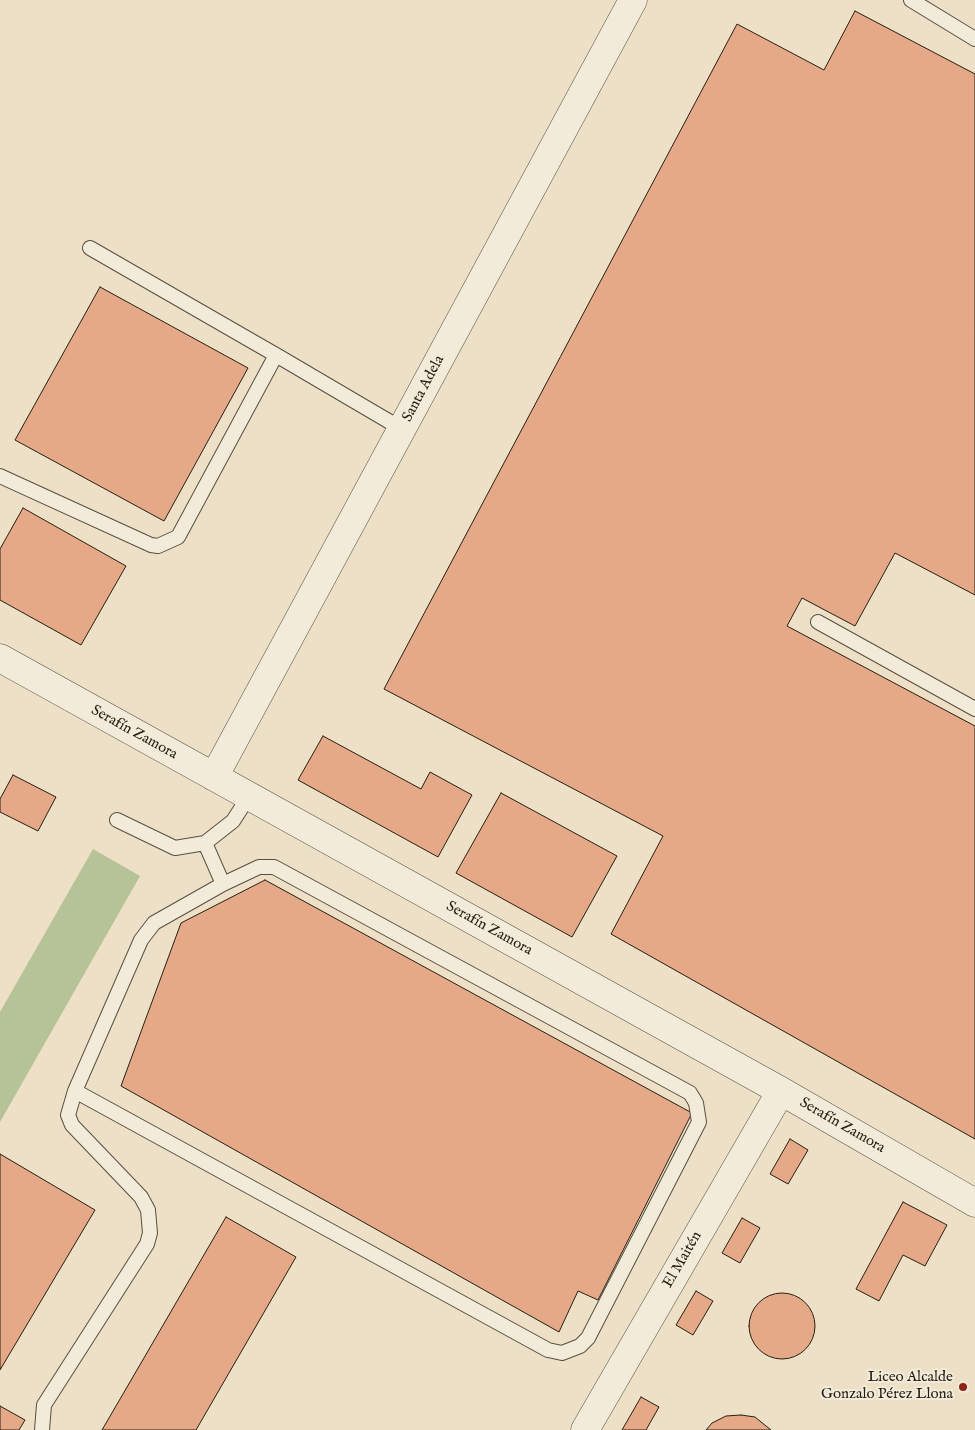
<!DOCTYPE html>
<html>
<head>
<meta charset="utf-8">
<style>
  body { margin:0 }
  canvas { display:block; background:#ede0c6 }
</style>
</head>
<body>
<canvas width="975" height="1430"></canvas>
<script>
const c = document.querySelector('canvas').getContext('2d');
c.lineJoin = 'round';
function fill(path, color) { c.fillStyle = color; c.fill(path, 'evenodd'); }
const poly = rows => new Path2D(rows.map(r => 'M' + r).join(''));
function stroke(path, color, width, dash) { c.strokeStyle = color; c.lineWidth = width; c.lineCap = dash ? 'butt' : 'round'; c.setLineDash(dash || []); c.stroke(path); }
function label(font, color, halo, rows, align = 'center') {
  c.font = font + ' "IM FELL English",serif'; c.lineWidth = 4; c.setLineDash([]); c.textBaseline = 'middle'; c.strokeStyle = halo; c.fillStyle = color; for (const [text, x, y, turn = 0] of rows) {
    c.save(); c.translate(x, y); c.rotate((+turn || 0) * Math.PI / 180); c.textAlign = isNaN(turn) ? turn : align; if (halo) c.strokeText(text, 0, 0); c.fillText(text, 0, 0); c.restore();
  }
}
fill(poly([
  [93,849,140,876,0,1122,0,1012]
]), '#b6c397');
const building = poly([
  [855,11,975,74,975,595,895,553,855,626,802,598,787,626,975,726,975,1139,611,934,663,836,384,689,737,24,824,70,855,11],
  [100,287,248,368,164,521,15,440,100,287],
  [23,508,126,566,81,645,0,600,0,549,23,508],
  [323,736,421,789,430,772,472,795,438,857,298,780,323,736],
  [13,775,56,797,38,831,0,812,0,799,13,775],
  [501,793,617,856,572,937,456,873,501,793],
  [265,880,692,1113,598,1300,578,1291,559,1332,121,1086,181,923,265,880],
  [790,1139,808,1150,788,1184,770,1174,790,1139],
  [0,1154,95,1210,0,1370,0,1154],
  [903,1202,947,1225,925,1266,903,1255,879,1301,856,1289,903,1202],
  [226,1217,296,1257,196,1430,102,1430,226,1217],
  [742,1218,760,1228,740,1263,722,1253,742,1218],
  [696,1291,713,1301,693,1335,676,1325,696,1291],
  '749 1326a33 33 0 1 1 66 0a33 33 0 1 1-66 0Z',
  [641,1397,659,1407,646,1430,622,1430,641,1397],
  [0,1406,25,1420,19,1430,0,1430,0,1406],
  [741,1415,755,1417,771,1430,706,1430,712,1423,726,1416,741,1415]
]);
fill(building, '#e5a987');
stroke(building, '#271f14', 1);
const lane = poly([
  [911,0,975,39],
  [90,248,276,355],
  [0,476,151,545,158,546,178,537,276,355,402,429],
  [818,622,975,709],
  [117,820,175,848,205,843,233,821,249,796],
  [205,843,223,884],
  [42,1430,44,1405,147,1244,150,1233,148,1210,141,1197,72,1125,68,1115,75,1091,141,940,154,923,223,884,259,867,274,867,690,1093,696,1103,699,1122,588,1338,580,1346,562,1353,548,1350,75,1091]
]);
const street = poly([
  [0,658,781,1091,975,1203],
  [214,777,633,0],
  [585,1430,781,1091]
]);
stroke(lane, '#584f40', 16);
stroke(street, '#584f40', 29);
stroke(lane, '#f3ebda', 14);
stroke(street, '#f3ebda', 28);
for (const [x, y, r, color] of [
  [963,1387,5,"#8f2418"]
]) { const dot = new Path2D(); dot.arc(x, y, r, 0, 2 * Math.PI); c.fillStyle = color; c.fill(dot); stroke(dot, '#f3ebda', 2); }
label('15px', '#271f14', '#f3ebda', [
  ["Santa Adela",424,389,-62],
  ["Serafín Zamora",134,733,29],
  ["Serafín Zamora",489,929,29],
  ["Serafín Zamora",842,1126,30],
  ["El Maitén",683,1260,-60]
]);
label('15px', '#271f14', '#f3ebda', [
  ["Liceo Alcalde",953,1378],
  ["Gonzalo Pérez Llona",953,1395]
], 'right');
</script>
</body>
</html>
